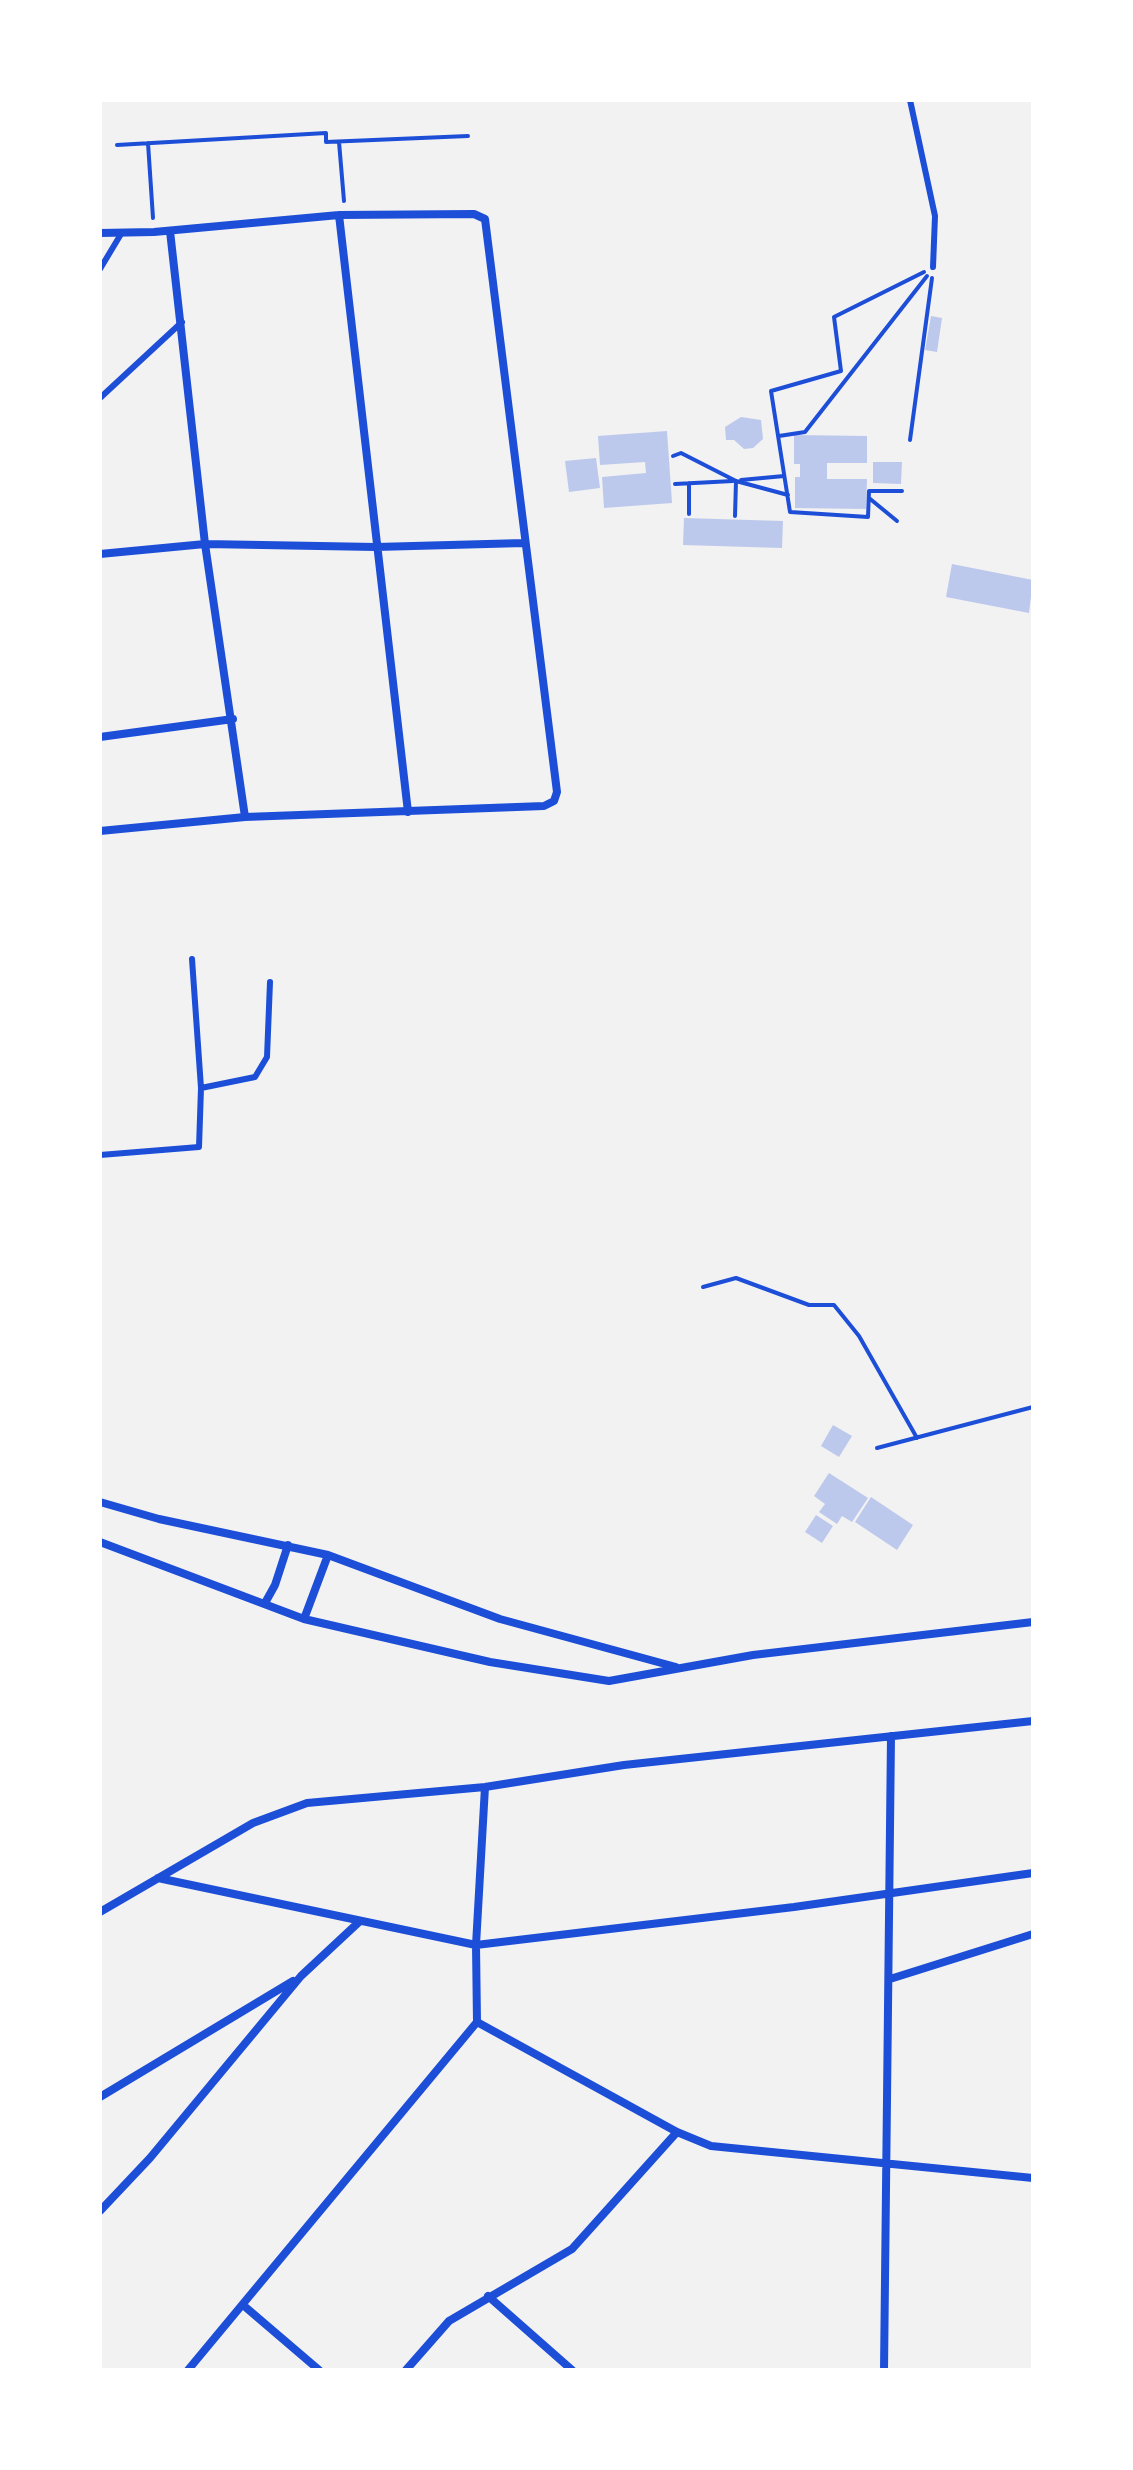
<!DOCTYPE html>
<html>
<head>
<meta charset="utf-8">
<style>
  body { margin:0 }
  #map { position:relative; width:1133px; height:2470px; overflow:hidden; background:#f2f2f2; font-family:"Fira Sans",sans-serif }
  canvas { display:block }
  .frame { position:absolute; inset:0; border:102px solid #fff; pointer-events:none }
</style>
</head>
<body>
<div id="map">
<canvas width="1133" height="2470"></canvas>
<div class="frame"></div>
</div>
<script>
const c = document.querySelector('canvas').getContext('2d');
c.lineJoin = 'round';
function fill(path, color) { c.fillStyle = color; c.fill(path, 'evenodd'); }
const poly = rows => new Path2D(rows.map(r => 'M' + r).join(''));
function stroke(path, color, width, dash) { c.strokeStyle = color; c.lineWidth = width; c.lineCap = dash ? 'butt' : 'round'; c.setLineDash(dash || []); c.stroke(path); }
fill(poly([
  [931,316,942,318,937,352,925,350],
  [741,417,761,420,763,439,753,448,744,449,734,440,726,440,725,427],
  [667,431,672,503,604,508,602,477,646,473,645,462,600,465,598,436],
  [794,435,867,436,867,463,827,463,827,479,867,479,866,509,795,508,795,477,800,477,800,464,794,464],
  [596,458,600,488,569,492,565,461],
  [873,462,902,462,901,484,873,483],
  [684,518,783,521,782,548,683,545],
  [952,564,1033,580,1029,613,946,597],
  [833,1425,852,1436,839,1457,821,1446],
  [829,1473,868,1498,852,1522,842,1516,837,1524,819,1512,825,1504,814,1496],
  [871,1497,913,1525,897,1550,855,1522],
  [816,1515,833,1526,822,1543,805,1532]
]), '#bdc9ec');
stroke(poly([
  [339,142,344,201],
  [148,143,153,218],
  [117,145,326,133,326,142,468,136],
  [779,436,805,432,927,276],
  [910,440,932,278],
  [673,456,681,453,736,481,788,495],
  [741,480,784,476],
  [675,484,733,481],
  [902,491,869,491,868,517,790,512,771,391,841,371,834,317,924,272],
  [869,498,897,521],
  [689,514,689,483],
  [735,516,736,481],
  [703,1287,736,1278,809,1305,834,1305,859,1336,917,1438],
  [877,1448,1033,1407]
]), '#1d4ed8', 4);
stroke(poly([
  [910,100,935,216,933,267],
  [100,269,121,234],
  [100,398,182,322],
  [192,959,201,1088],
  [100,1155,199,1147,201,1088,255,1077,267,1057,270,982]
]), '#1d4ed8', 6);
stroke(poly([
  [339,215,408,812],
  [170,231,205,544,245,817],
  [100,233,154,232,339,215,474,214,485,219,557,792,554,801,544,806,245,817,100,831],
  [100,554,205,544,376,547,524,543],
  [100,737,233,719],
  [100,1502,159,1519,328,1555,500,1619,676,1667],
  [100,1542,304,1619,490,1662,609,1681,753,1655,1033,1622],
  [265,1603,275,1585,288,1545],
  [304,1619,328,1555],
  [158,1878,476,1945,794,1907,1033,1873],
  [100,1912,253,1823,307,1803,485,1787,624,1765,1033,1721],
  [890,1979,1033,1934],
  [477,2022,677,2132,711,2146,1033,2178],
  [100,2097,293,1981],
  [100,2211,150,2158,301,1976,360,1921],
  [488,2296,572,2370],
  [243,2305,319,2370],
  [188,2370,477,2022,476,1945,485,1787],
  [406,2370,449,2321,572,2249,677,2132],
  [884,2370,891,1736]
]), '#1d4ed8', 8);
</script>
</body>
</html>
